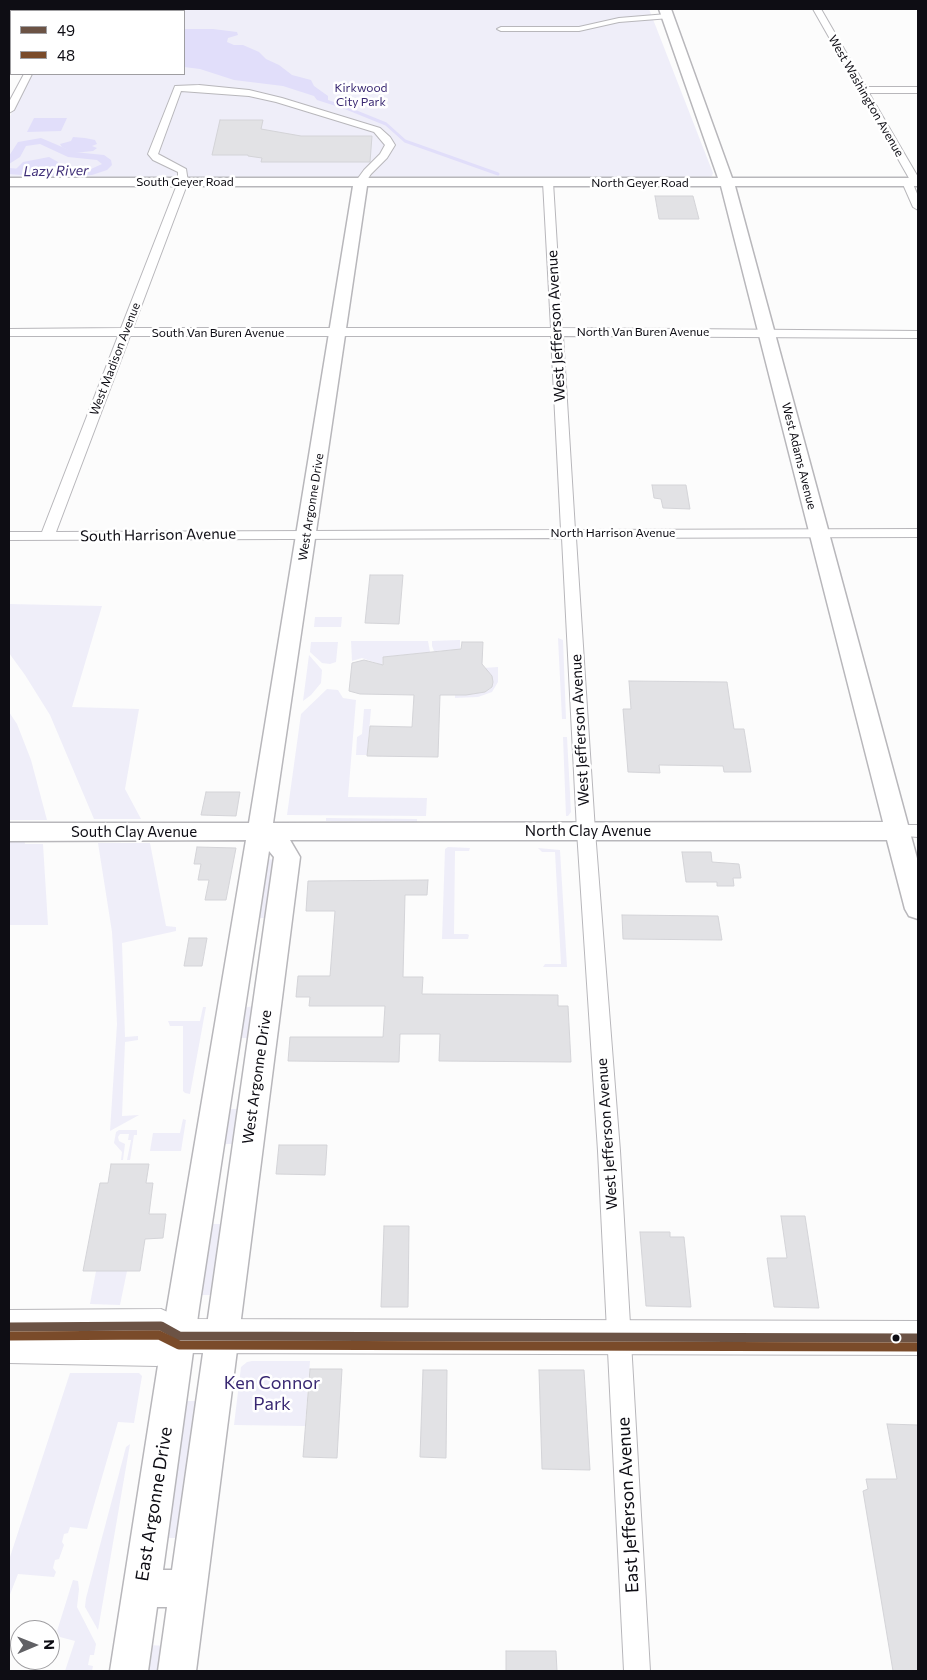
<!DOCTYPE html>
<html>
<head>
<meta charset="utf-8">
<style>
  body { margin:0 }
  #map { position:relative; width:927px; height:1680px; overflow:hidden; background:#fcfcfc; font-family:Commissioner,sans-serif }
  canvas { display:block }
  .frame { position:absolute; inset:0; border:10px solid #0e0d14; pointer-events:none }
  .legend { position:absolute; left:10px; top:10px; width:175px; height:65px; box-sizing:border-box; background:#fff; border:1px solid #9f9ea1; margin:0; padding:6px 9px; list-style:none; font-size:15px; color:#0e0d14 }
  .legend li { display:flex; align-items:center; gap:10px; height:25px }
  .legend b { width:25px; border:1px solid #9f9ea1 }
  .north { position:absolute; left:10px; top:1620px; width:50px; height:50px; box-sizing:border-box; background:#fff; border:1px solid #9f9ea1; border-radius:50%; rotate:89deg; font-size:14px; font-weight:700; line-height:20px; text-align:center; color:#0e0d14 }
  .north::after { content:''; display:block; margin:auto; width:18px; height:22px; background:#616165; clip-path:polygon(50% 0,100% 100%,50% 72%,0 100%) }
</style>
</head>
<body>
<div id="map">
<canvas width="927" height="1680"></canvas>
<div class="frame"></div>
<ul class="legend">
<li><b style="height:6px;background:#6c5345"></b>49</li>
<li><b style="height:6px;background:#7a4b2a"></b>48</li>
</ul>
<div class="north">N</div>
</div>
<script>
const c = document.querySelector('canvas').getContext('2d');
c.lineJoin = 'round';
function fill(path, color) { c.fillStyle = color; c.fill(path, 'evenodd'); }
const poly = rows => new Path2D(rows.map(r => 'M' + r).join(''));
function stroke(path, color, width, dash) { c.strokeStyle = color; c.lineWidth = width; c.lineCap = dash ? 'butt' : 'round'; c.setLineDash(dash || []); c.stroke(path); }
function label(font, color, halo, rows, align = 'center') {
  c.font = font + ' Commissioner,sans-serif'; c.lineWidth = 5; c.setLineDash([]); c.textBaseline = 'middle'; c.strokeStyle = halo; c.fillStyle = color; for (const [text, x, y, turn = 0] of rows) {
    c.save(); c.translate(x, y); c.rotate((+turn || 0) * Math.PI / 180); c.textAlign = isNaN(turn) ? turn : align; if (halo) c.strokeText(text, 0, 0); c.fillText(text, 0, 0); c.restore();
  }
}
fill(poly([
  [65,9,649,9,713,173,712,176,702,179,9,180,9,118,32,74,184,74,184,11,64,11],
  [9,604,102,606,72,707,139,709,125,789,141,819,94,819,50,715,25,675,9,653],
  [315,617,342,617,341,627,314,627],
  [558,638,563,640,566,719,562,719],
  [460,640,460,650,434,651,432,646,432,641],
  [351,641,428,641,430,652,383,657,382,665,362,658,352,661],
  [311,642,338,642,336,662,330,664,322,663,310,652],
  [309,655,322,670,321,683,311,695,303,701],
  [498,667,498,682,492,692,478,697,455,698,455,695,485,692,492,687,493,682,492,676,483,668],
  [327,689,338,690,343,698,356,700,348,797,427,798,426,816,287,815,301,714],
  [364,709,371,709,367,755,356,755,357,737,362,734],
  [9,712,17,724,31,760,47,820,9,820],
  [563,737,567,737,571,812,568,816,566,816],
  [326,818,417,819,417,822,326,821],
  [24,838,25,844,43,844,48,925,9,925,9,839],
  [98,843,150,843,166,926,176,927,176,931,122,943,125,1037,138,1036,138,1040,125,1042,122,1116,139,1115,110,1131,117,1024,115,982,112,932],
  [448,847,470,848,469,851,455,851,454,934,467,934,469,935,468,939,442,939,445,849],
  [538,848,560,850,567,967,543,967,545,964,561,964,555,852,542,852],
  [264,859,279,860,271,918,255,918],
  [253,1006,254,1038,237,1038,244,1008],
  [203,1007,206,1007,190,1094,185,1093,183,1091,183,1026,170,1026,168,1021,200,1021],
  [227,1109,244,1109,238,1144,222,1144],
  [183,1119,186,1120,181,1151,150,1151,153,1133,180,1133],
  [119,1130,137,1130,137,1135,134,1135,130,1160,127,1160,131,1140,128,1140,129,1134,120,1134,118,1137,119,1141,125,1144,123,1160,121,1160,122,1152,114,1143,116,1132],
  [210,1224,228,1224,218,1295,200,1295],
  [96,1271,127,1271,120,1305,90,1304],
  [252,1361,310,1361,305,1426,234,1425,241,1367,247,1362],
  [70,1373,139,1373,142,1376,134,1423,118,1422,87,1529,70,1527,68,1533,64,1534,62,1542,64,1545,59,1559,55,1560,53,1568,56,1572,54,1577,18,1574,9,1597,9,1560],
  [183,1401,203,1401,184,1538,163,1538],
  [130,1444,98,1630,85,1607,86,1598,126,1447],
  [73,1580,78,1581,79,1589,77,1607,96,1644,94,1655,90,1655,88,1665,93,1666,92,1671,65,1671,75,1641,60,1637,57,1631],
  [148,1645,168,1646,165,1671,144,1671]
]), '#efeef9');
fill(poly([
  [184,29,213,29,237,32,238,35,228,38,227,42,234,45,243,45,259,52,266,59,279,65,292,75,311,80,314,86,328,96,328,100,345,106,342,108,317,100,314,96,283,86,234,80,200,69,184,67],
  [34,118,67,118,61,131,27,132],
  [73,137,85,138,95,140,97,144,92,146,97,148,93,151,74,153,62,147,60,144,71,141],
  [49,157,58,162,56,168,46,168,31,172,16,169,23,162]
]), '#e1defa');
stroke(poly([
  [45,11,54,9],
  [9,19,11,19],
  [344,107,386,124,405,141,498,174]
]), '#e1defa', 3);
fill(poly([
  [41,138,74,152,104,155,111,160,112,165,107,170,92,175,47,177,9,174,9,168,47,171,91,169,102,164,97,160,68,157,40,144,26,146,20,157,9,164,9,156,18,142,41,138]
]), '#e1defa');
const building = poly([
  [220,120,263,120,261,129,301,136,372,136,370,162,261,162,262,158,248,156,248,155,212,155,220,120],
  [655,196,693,196,699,219,659,219,655,196],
  [652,485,686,485,690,509,663,508,661,499,654,498,652,485],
  [370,575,403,575,399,624,365,623,370,575],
  [462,642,483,642,482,664,492,676,493,682,492,687,485,692,466,695,440,695,438,757,367,756,370,726,412,727,414,695,360,694,349,691,352,663,364,660,383,665,383,657,461,649,462,642],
  [629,681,727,682,734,729,744,729,751,772,724,772,723,766,659,765,660,773,628,772,623,709,631,709,629,681],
  [206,792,240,792,236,816,201,815,206,792],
  [197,847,236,848,226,900,205,900,209,880,198,880,201,864,194,864,197,847],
  [682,852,711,852,712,862,739,864,741,878,733,878,734,886,717,886,717,882,686,882,682,852],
  [428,880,427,895,405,895,403,977,423,977,422,994,558,995,558,1006,568,1006,571,1062,439,1061,440,1034,400,1034,399,1062,288,1061,290,1037,383,1037,385,1006,309,1006,310,997,296,997,298,976,330,976,335,911,306,911,308,881,428,880],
  [622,915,718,916,722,940,623,939,622,915],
  [189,938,207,938,202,966,184,966,189,938],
  [279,1145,327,1145,325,1175,276,1174,279,1145],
  [111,1164,149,1164,146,1183,153,1183,149,1214,166,1214,163,1238,145,1239,140,1271,83,1271,100,1183,108,1183,111,1164],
  [781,1216,805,1216,819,1308,774,1307,767,1258,787,1258,781,1216],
  [384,1226,409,1226,408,1307,381,1307,384,1226],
  [640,1232,670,1232,670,1237,684,1237,691,1307,646,1306,640,1232],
  [310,1369,342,1369,337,1458,303,1457,310,1369],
  [423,1370,447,1370,446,1458,420,1457,423,1370],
  [539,1370,584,1370,590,1470,542,1469,539,1370],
  [887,1424,918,1425,918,1671,893,1671,863,1491,868,1489,866,1479,897,1479,887,1424],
  [506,1651,556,1651,557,1671,506,1671,506,1651]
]);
fill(building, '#e2e2e5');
stroke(building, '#d4d4d8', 1);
const street = poly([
  [57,9,65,9,64,11,56,11,57,9],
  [813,9,821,9,866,87,918,87,918,93,869,93,918,177,918,184,913,184,918,196,918,210,913,207,902,182,903,180,910,180,813,9],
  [667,14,670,14,670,18,619,22,579,31,501,31,497,29,501,27,579,27,619,18,667,14],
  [24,74,32,74,14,110,9,113,9,102,24,74],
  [199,85,249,90,282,98,380,128,390,137,395,145,387,158,371,174,365,183,357,183,356,181,364,170,380,154,385,145,374,132,276,102,249,96,181,91,158,154,186,169,188,182,133,328,551,328,543,182,548,179,553,182,562,328,918,331,918,338,563,336,575,530,918,529,918,537,576,538,595,831,620,1151,650,1671,624,1671,598,1151,577,831,562,538,9,540,9,532,42,532,118,336,9,336,9,329,121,328,178,182,178,172,153,160,148,154,175,86,199,85],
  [130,336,551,336,561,530,56,532,130,336],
  [897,825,918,825,918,837,891,835,888,831,891,827,897,825]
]);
const secondary = poly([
  [659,9,671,9,732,178,918,178,918,186,735,186,918,862,918,919,909,916,905,909,887,840,290,840,300,857,196,1671,158,1671,167,1607,157,1607,148,1671,110,1671,167,1308,246,840,9,841,9,823,249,823,353,186,9,186,9,178,718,178,659,9],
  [367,186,721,186,883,822,273,823,367,186],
  [269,851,274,857,172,1570,163,1570,199,1308,269,851]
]);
const primary = poly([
  [161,1309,183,1319,918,1321,918,1355,184,1353,157,1366,9,1363,9,1310,161,1309]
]);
stroke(street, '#b8b7bb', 2);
stroke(secondary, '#b8b7bb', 3);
stroke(primary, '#b8b7bb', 2);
fill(street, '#fff');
fill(secondary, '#fff');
fill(primary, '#fff');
stroke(poly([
  [9,1327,161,1326,179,1336,918,1338]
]), '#6c5345', 9);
stroke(poly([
  [9,1336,159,1335,179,1345,918,1347]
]), '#7a4b2a', 9);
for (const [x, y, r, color] of [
  [896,1338,4.5,"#0e0d14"]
]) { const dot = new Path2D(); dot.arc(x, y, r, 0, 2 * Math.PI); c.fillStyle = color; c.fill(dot); stroke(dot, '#fff', 2); }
label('12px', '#392872', '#fff', [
  ["Kirkwood",361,88],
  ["City Park",361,102]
]);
label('12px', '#0e0d14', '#fff', [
  ["West Washington Avenue",866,96,60],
  ["South Geyer Road",185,182],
  ["North Geyer Road",640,183],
  ["North Van Buren Avenue",643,332],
  ["South Van Buren Avenue",218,333],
  ["West Madison Avenue",115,359,-69],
  ["West Adams Avenue",799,456,76],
  ["West Argonne Drive",311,507,-81],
  ["North Harrison Avenue",613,533]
]);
label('italic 14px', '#3e2d77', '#fff', [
  ["Lazy River",56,171,-1]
]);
label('15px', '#0e0d14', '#fff', [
  ["West Jefferson Avenue",556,326,-93],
  ["South Harrison Avenue",158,535,-1],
  ["West Jefferson Avenue",580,730,-93],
  ["North Clay Avenue",588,831],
  ["South Clay Avenue",134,832],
  ["West Argonne Drive",257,1077,-82],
  ["West Jefferson Avenue",607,1134,-94]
]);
label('18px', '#392872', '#fff', [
  ["Ken Connor",272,1383],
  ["Park",272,1404]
]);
label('18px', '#0e0d14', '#fff', [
  ["East Argonne Drive",154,1504,-81],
  ["East Jefferson Avenue",628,1505,-93]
]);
</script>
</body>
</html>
